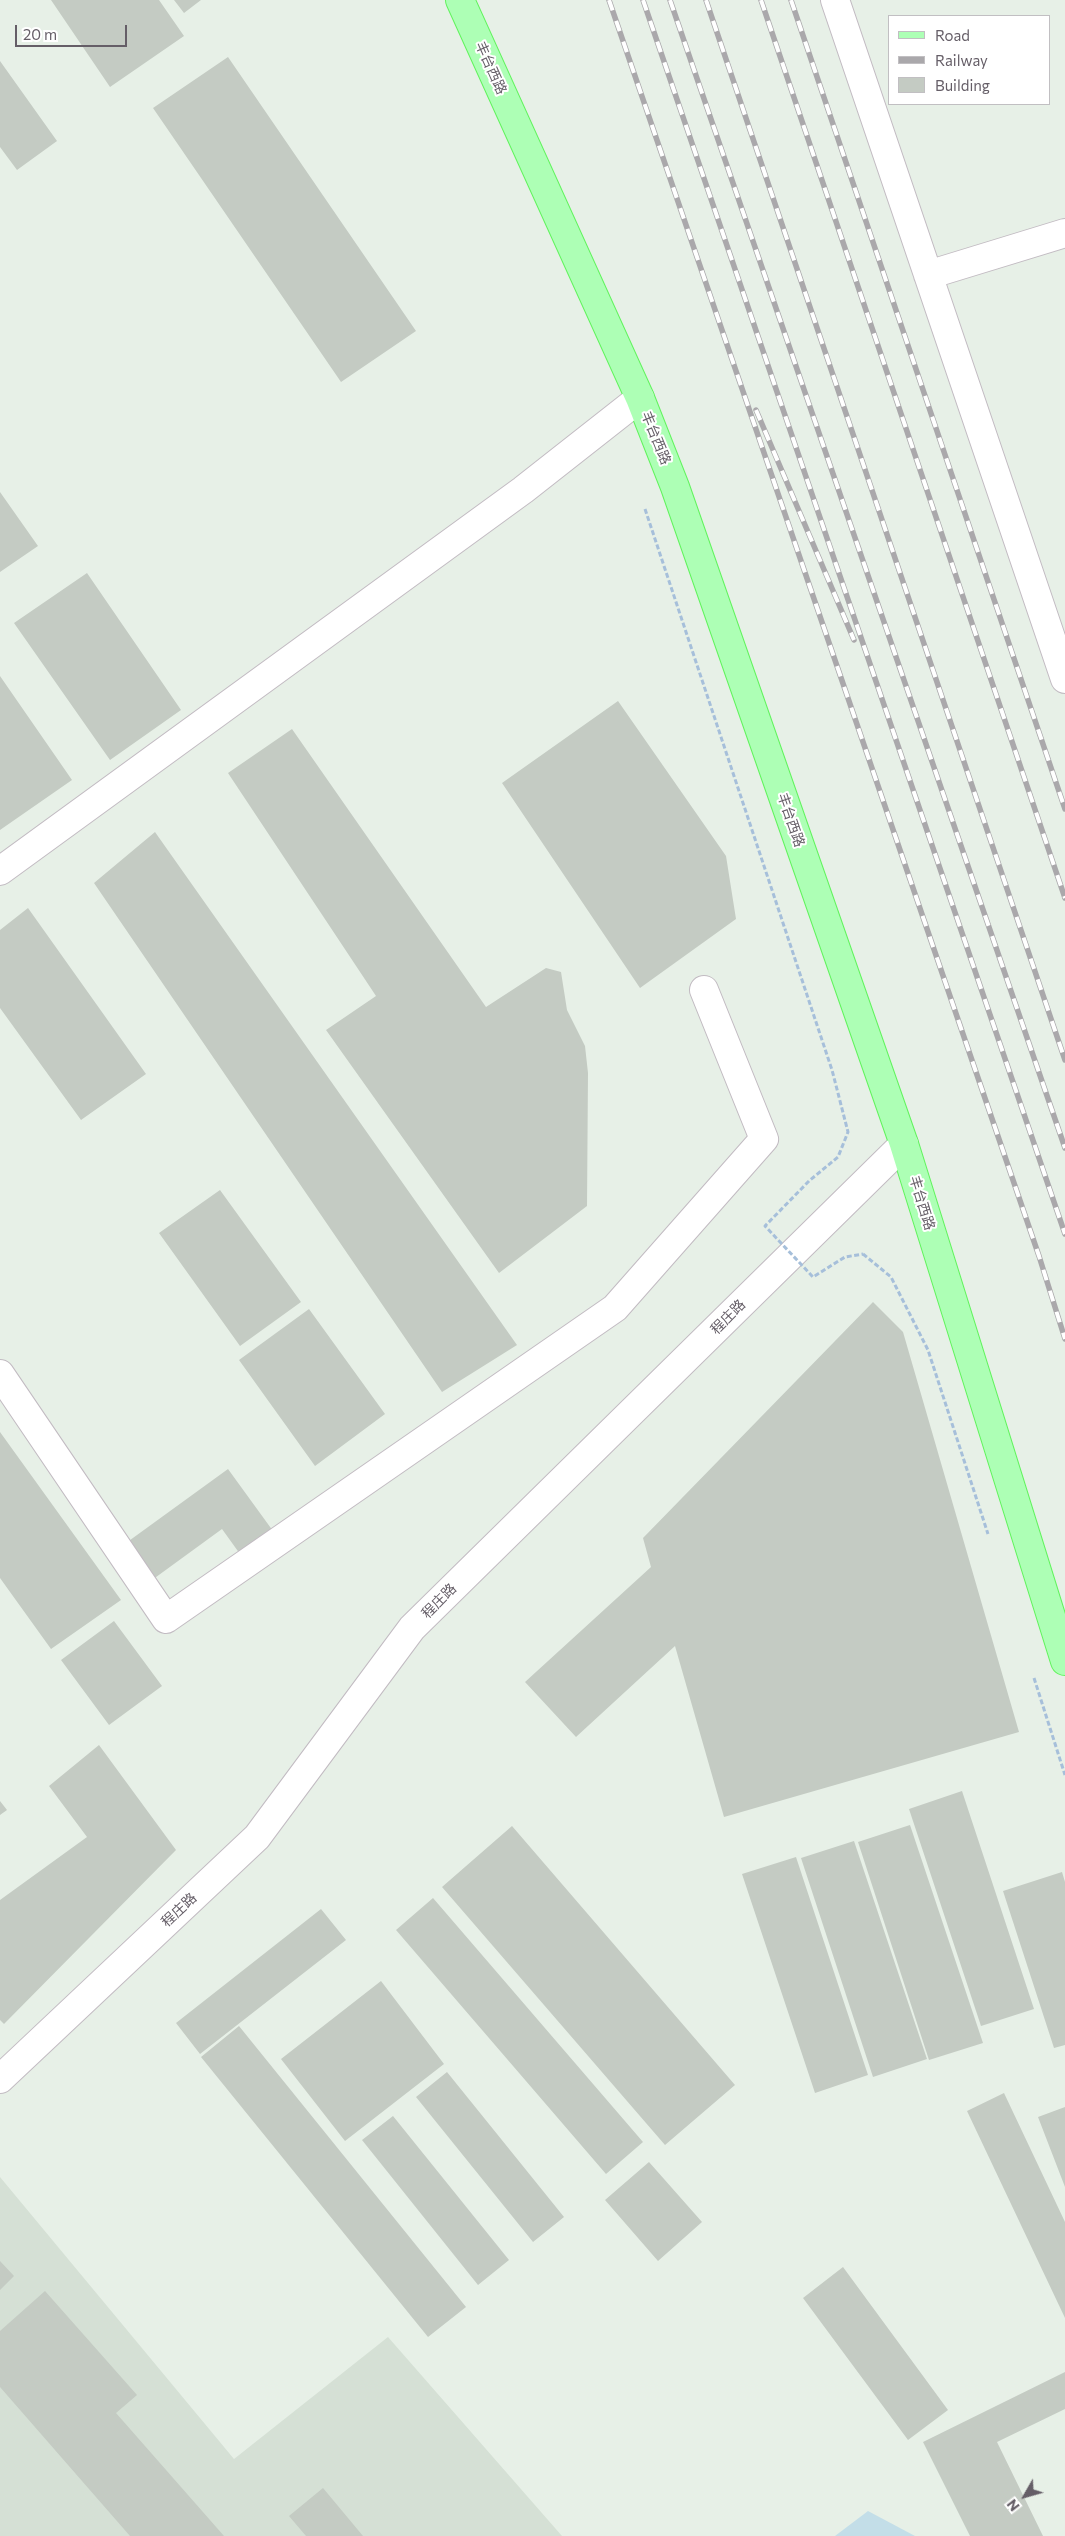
<!DOCTYPE html>
<html>
<head>
<meta charset="utf-8">
<style>
  body { margin:0 }
  #map { position:relative; width:1065px; height:2536px; overflow:hidden; background:#e7f0e7; font-family:Commissioner,sans-serif }
  canvas { display:block }
  .legend { position:absolute; left:888px; top:15px; width:162px; height:90px; box-sizing:border-box; background:#fff; border:1px solid #c1bfc2; margin:0; padding:6px 9px; list-style:none; font-size:15px; color:#655e67 }
  .legend li { display:flex; align-items:center; gap:10px; height:25px }
  .legend b { width:25px; border:1px solid #c1bfc2 }
  .north { position:absolute; left:1000px; top:2471px; width:50px; height:50px; -webkit-text-stroke:4px #fff; paint-order:stroke; rotate:232deg; font-size:14px; font-weight:700; line-height:20px; text-align:center; color:#655e67 }
  .north::after { content:''; display:block; margin:auto; width:18px; height:22px; background:#655e67; clip-path:polygon(50% 0,100% 100%,50% 72%,0 100%) }
  .scale { position:absolute; left:15px; top:25px; width:112px; height:22px; box-sizing:border-box; border:2px solid #655e67; border-top:0; padding-left:6px; font-size:15px; line-height:18px; white-space:nowrap; color:#655e67; -webkit-text-stroke:4px #fff; paint-order:stroke }
</style>
</head>
<body>
<div id="map">
<canvas width="1065" height="2536"></canvas>
<ul class="legend">
<li><b style="height:6px;background:#adffb5"></b>Road</li>
<li><b style="height:6px;background:#aaa8ab"></b>Railway</li>
<li><b style="height:14px;background:#c4cbc3"></b>Building</li>
</ul>
<div class="north">N</div>
<div class="scale">20 m</div>
</div>
<script>
const c = document.querySelector('canvas').getContext('2d');
c.lineJoin = 'round';
function fill(path, color) { c.fillStyle = color; c.fill(path, 'evenodd'); }
const poly = rows => new Path2D(rows.map(r => 'M' + r).join(''));
function stroke(path, color, width, dash) { c.strokeStyle = color; c.lineWidth = width; c.lineCap = dash ? 'butt' : 'round'; c.setLineDash(dash || []); c.stroke(path); }
function label(font, color, halo, rows, align = 'center') {
  c.font = font + ' Commissioner,"Noto Sans SC",sans-serif'; c.lineWidth = 4; c.setLineDash([]); c.textBaseline = 'middle'; c.strokeStyle = halo; c.fillStyle = color; for (const [text, x, y, turn = 0] of rows) {
    c.save(); c.translate(x, y); c.rotate((+turn || 0) * Math.PI / 180); c.textAlign = isNaN(turn) ? turn : align; if (halo) c.strokeText(text, 0, 0); c.fillText(text, 0, 0); c.restore();
  }
}
fill(poly([
  [0,2177,234,2459,388,2337,562,2536,0,2536]
]), '#d5e0d5');
fill(poly([
  [868,2511,915,2536,835,2536]
]), '#c3dee8');
fill(poly([
  [51,0,159,0,184,36,110,87],
  [174,0,201,0,184,13],
  [228,57,416,331,341,382,153,108],
  [0,61,57,141,17,170,0,147],
  [0,492,38,546,0,572],
  [87,573,181,710,110,760,14,623],
  [0,676,72,780,0,830],
  [618,701,726,856,736,919,640,988,502,783],
  [292,729,486,1007,546,968,561,972,567,1010,585,1046,588,1073,587,1206,499,1273,326,1030,376,996,228,773],
  [155,832,517,1345,442,1392,94,883],
  [28,908,146,1074,81,1120,0,1008,0,930],
  [220,1190,301,1302,240,1346,159,1233],
  [873,1302,903,1332,1019,1732,724,1817,675,1646,576,1737,525,1682,651,1567,643,1538],
  [309,1309,385,1414,315,1466,239,1360],
  [0,1432,121,1600,51,1649,0,1578],
  [228,1469,273,1531,240,1554,222,1529,152,1580,126,1543],
  [114,1621,162,1686,109,1725,61,1660],
  [99,1745,176,1850,4,2024,0,2020,0,1900,87,1837,49,1786],
  [962,1791,1034,2009,981,2026,909,1809],
  [0,1801,7,1810,0,1815],
  [910,1825,983,2043,929,2060,858,1842],
  [512,1826,735,2085,665,2145,442,1887],
  [854,1841,927,2059,873,2077,801,1858],
  [796,1857,868,2075,815,2093,742,1874],
  [1062,1872,1065,1882,1065,2045,1054,2048,1003,1891],
  [433,1898,643,2142,606,2174,396,1930],
  [321,1909,346,1940,200,2054,176,2023],
  [381,1981,444,2064,345,2141,281,2059],
  [239,2026,466,2307,428,2337,201,2057],
  [447,2072,564,2217,533,2242,416,2097],
  [1004,2093,1065,2222,1065,2318,967,2111],
  [1065,2107,1065,2187,1038,2117],
  [393,2116,509,2260,478,2285,362,2140],
  [649,2162,702,2222,658,2261,605,2200],
  [0,2261,14,2276,0,2290],
  [843,2267,948,2410,908,2440,803,2298],
  [45,2291,137,2395,116,2413,224,2536,130,2536,0,2387,0,2331],
  [1065,2372,1065,2409,997,2442,1043,2536,970,2536,923,2442],
  [323,2488,363,2536,306,2536,289,2516]
]), '#c4cbc3');
const minor = poly([
  [835,0,1065,679],
  [928,275,1065,233],
  [0,871,523,490,640,398],
  [0,1374,166,1619,615,1308,764,1139,704,990],
  [0,2079,257,1837,412,1628,904,1144]
]);
const major = poly([
  [460,0,640,398,675,487,904,1144,1065,1661]
]);
stroke(minor, '#c2bbc2', 30);
stroke(major, '#61f35d', 30);
stroke(poly([
  [645,509,832,1070,848,1132,838,1157,809,1181],
  [863,1254,891,1277,928,1350,988,1534],
  [1034,1678,1065,1775]
]), '#a6bfda', 3, [5, 2.5]);
stroke(minor, '#fff', 28);
stroke(major, '#adffb5', 28);
const rail = poly([
  [609,0,1039,1256,1065,1339],
  [643,0,1065,1234],
  [670,0,1065,1148],
  [706,0,1065,1060],
  [761,0,1065,898],
  [791,0,1065,809],
  [756,410,854,640]
]);
stroke(rail, '#aaa8ab', 5.5);
stroke(rail, '#fff', 4, [11]);
stroke(poly([
  [809,1181,765,1226,813,1277,845,1257,863,1254]
]), '#a6bfda', 3, [5, 2.5]);
label('14px', '#655e67', '#fff', [
  ["丰台西路",491,68,66],
  ["丰台西路",656,438,68],
  ["丰台西路",791,820,71],
  ["丰台西路",922,1203,73],
  ["程庄路",728,1317,-45],
  ["程庄路",439,1601,-45],
  ["程庄路",179,1910,-43]
]);
</script>
</body>
</html>
